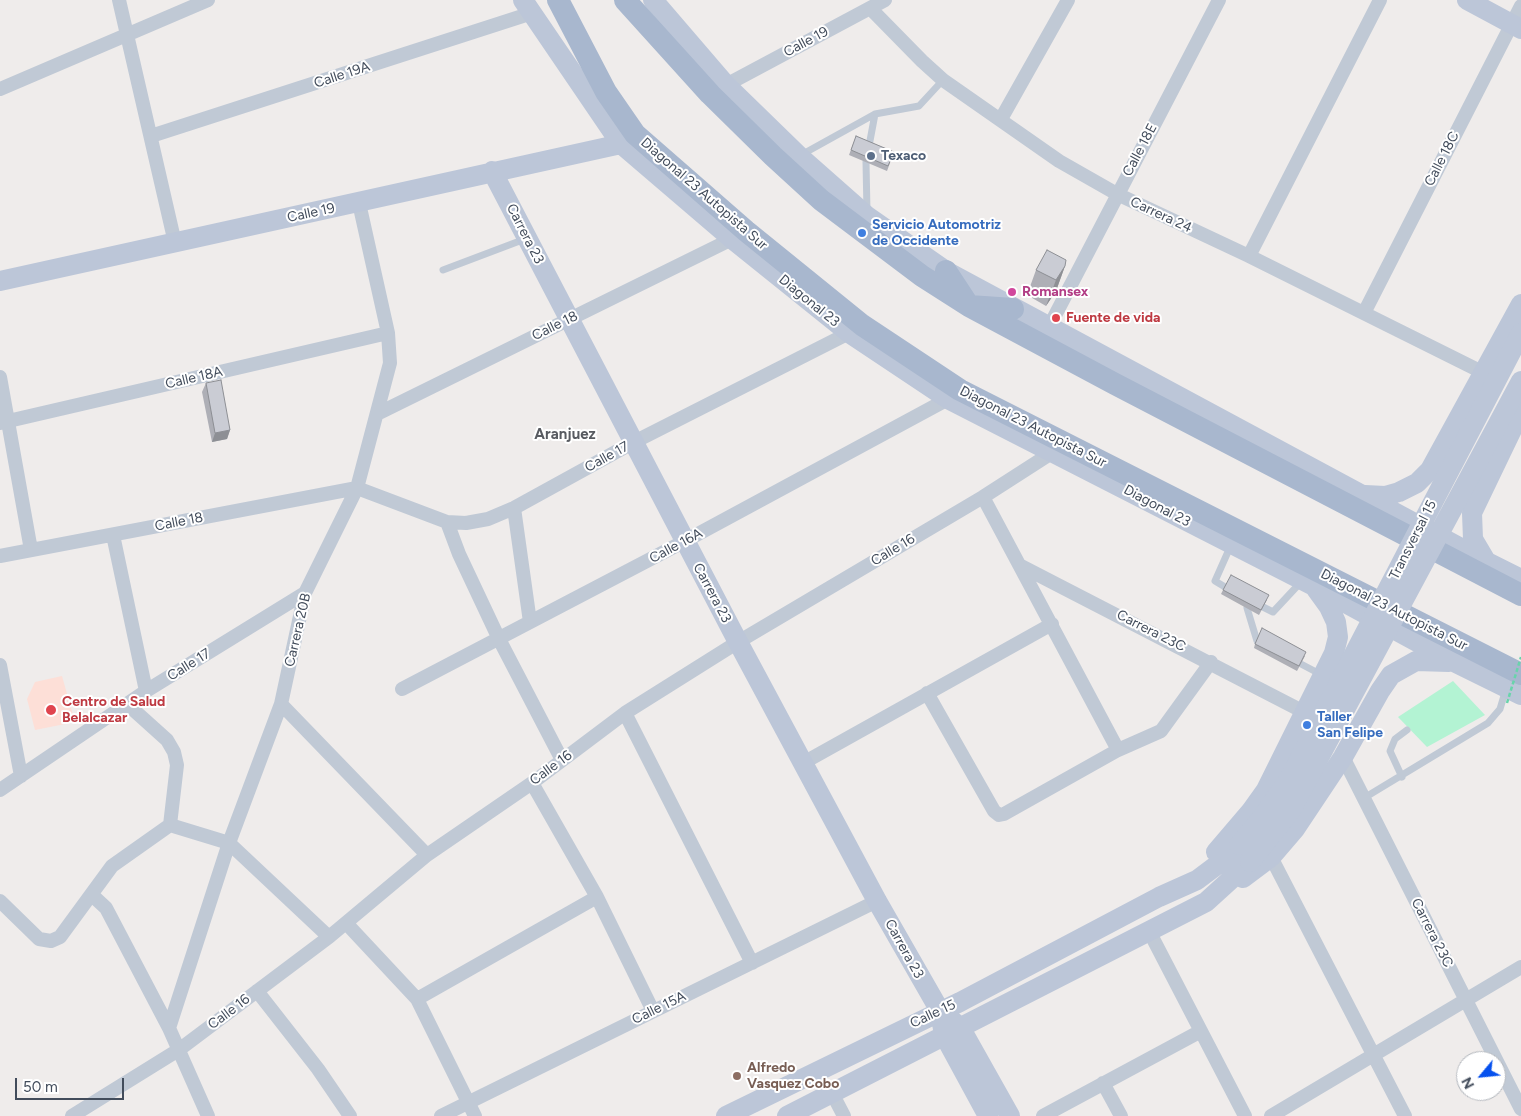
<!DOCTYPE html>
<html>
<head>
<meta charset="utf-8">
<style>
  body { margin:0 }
  #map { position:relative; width:1521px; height:1116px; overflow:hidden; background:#efeceb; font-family:Figtree,sans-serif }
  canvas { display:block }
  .north { position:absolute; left:1456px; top:1051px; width:50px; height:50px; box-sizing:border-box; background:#fff; border:1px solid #b3b7bd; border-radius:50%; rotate:242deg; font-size:14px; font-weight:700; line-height:20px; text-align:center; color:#424c5b }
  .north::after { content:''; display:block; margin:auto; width:18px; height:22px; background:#0651ee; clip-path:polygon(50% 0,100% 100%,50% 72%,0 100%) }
  .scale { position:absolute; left:15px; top:1078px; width:109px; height:22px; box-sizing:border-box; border:2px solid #424c5b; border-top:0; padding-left:6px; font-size:15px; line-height:18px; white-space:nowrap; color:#424c5b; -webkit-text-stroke:4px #fff; paint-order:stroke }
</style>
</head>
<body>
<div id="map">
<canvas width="1521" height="1116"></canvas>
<div class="north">N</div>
<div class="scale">50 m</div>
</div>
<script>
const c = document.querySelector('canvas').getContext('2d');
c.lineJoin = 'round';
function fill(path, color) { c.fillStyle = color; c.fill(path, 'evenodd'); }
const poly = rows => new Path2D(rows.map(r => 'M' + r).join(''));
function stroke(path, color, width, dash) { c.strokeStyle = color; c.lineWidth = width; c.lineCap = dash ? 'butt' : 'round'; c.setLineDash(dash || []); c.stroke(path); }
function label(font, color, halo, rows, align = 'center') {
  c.font = font + ' Figtree,sans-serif'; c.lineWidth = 4; c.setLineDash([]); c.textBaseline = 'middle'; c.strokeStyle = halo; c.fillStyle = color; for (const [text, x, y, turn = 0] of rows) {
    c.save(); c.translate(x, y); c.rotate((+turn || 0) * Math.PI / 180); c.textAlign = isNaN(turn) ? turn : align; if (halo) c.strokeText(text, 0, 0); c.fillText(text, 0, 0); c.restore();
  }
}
fill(poly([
  [62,676,75,722,35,730,27,699,35,682]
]), '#fddfd7');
fill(poly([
  [1453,681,1485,715,1427,747,1398,717]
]), '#b3f3d3');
stroke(poly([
  [869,146,875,114],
  [801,155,875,114,919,106,943,80],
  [866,162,867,212],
  [443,270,525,239],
  [1225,587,1215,581,1231,545],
  [1263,607,1273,612,1301,582],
  [1247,608,1257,641],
  [1301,664,1320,674],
  [1402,777,1390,751,1395,739,1407,730],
  [1364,798,1488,723,1500,709,1506,689]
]), '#c0c9d5', 7);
stroke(poly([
  [119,0,175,243],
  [870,8,922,61,943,80,1059,161,1117,194,1249,256,1484,373],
  [726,85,885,0],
  [0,89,208,0],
  [1001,119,1068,0],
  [151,136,532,13],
  [1249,256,1380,0],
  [1364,313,1521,6],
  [1049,327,1219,0],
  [0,377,31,550],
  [379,413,732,239],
  [0,423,388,333],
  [983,497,1118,750],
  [514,508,530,622],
  [447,522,459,554,499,639,562,760],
  [113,535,146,691],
  [0,556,357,488,447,522,466,523,488,519,514,508,634,442,849,333],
  [1021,566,1306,713],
  [0,665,21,776],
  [402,689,685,541,948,399],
  [927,693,994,811,999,815,1004,814,1118,750,1161,731,1211,662],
  [127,704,167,740,174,752,177,765,170,825],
  [281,704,427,855],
  [625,713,752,963],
  [1343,757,1521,1109],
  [803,763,1052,624],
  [532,783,597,897,653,1011],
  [0,790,146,691,305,593],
  [170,825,229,843,329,937],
  [1271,857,1405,1116],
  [92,895,106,908,169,1028,208,1116],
  [0,901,39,939,51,941,60,937,112,866,170,825],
  [346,923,417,999,475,1116],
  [1149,931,1245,1116],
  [257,991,318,1069,350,1116],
  [417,999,597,897],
  [169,1028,229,843,281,704,305,593,357,488,390,363,388,333,359,203],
  [1103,1083,1121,1116],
  [832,1093,844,1116],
  [72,1116,180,1049,329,937,427,855,532,783,625,713,738,642,983,497,1053,452],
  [441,1116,877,901],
  [1043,1116,1201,1031],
  [1271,1116,1521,967]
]), '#c0c9d5', 14);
stroke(poly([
  [523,0,621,144,732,239,849,333,948,399,1314,586,1454,662,1521,695],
  [653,0,726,85,799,156,867,216,946,271,1487,562,1521,579],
  [1467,0,1521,29],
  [492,171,738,642,877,901,940,1011,944,1035,988,1116],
  [0,281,621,144],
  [1365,495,1385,496,1399,492,1417,483,1430,470,1521,304],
  [1486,561,1473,539,1472,513,1521,411],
  [1216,852,1251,811,1266,790,1334,653,1338,637,1336,622,1329,607,1316,589],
  [1243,878,1271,857,1295,829,1343,757,1380,691,1391,675,1416,661,1449,662],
  [951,1020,960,1027,1010,1116],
  [726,1116,960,1002,1159,897,1197,880,1221,862,1239,845],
  [787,1116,1206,902,1250,862]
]), '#bcc6d8', 20);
stroke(poly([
  [558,0,606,92,635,134,746,231,862,325,960,390,1521,674],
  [625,0,710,94,773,156,821,200,922,276,969,306,1115,384,1521,595],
  [946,271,969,306,1013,309]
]), '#a8b7ce', 22);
stroke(poly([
  [1507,703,1521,657]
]), '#68d4ab', 2.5, [4, 2.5]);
stroke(poly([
  [1239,845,1264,815,1289,779,1521,333],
  [1250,862,1291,810,1521,381]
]), '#bcc6d8', 20);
fill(poly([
  [856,136,894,152,887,171,849,155],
  [1065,266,1056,291,1046,306,1027,295,1036,270],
  [206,383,230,430,227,439,212,442,202,392],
  [1223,590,1267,600,1259,615,1221,594],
  [1255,644,1305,656,1297,671,1254,648]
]), '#aeafb6');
fill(poly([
  [1065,266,1056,291,1046,306,1056,280],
  [230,430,227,439,212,442,215,433]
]), '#8d8f94');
const building = poly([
  [856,136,894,152,888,166,851,150,856,136],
  [1047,250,1066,260,1065,266,1056,280,1036,270,1047,250],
  [221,380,230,430,215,433,206,383,221,380],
  [1231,575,1269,595,1261,610,1223,590,1231,575],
  [1262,628,1306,652,1299,666,1255,644,1262,628]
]);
fill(building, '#caccd4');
stroke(building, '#8d8f94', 1);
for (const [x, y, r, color] of [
  [871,156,5,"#5c6f8a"],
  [862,233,5,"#3f7fe0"],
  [1012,292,5,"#d1479c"],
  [1056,318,5,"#e0444e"],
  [51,710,6,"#e0444e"],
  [1307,725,5,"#3f7fe0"],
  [737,1076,5,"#8d6e63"]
]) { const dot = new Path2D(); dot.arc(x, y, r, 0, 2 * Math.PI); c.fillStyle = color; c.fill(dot); stroke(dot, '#fff', 2); }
label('14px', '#424c5b', '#fff', [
  ["Calle 19",806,42,-28],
  ["Calle 19A",342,75,-18],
  ["Calle 18E",1140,150,-62],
  ["Calle 18C",1442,159,-63],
  ["Diagonal 23 Autopista Sur",704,194,41],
  ["Calle 19",311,213,-12],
  ["Carrera 24",1161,215,25],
  ["Carrera 23",525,234,63],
  ["Diagonal 23",809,301,39],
  ["Calle 18",555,326,-26],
  ["Calle 18A",194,378,-13],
  ["Diagonal 23 Autopista Sur",1033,427,27],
  ["Calle 17",607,457,-29],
  ["Diagonal 23",1157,506,28],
  ["Calle 18",179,522,-11],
  ["Transversal 15",1413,540,-63],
  ["Calle 16A",676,546,-28],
  ["Calle 16",893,550,-31],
  ["Carrera 23",712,593,62],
  ["Diagonal 23 Autopista Sur",1394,610,27],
  ["Carrera 20B",298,630,-77],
  ["Carrera 23C",1151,631,27],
  ["Calle 17",189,665,-32],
  ["Calle 16",551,768,-36],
  ["Carrera 23C",1432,933,63],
  ["Carrera 23",904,949,61],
  ["Calle 15A",659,1008,-26],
  ["Calle 16",229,1012,-37],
  ["Calle 15",933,1014,-25]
]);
label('bold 14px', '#4e5e75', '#fff', [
  ["Texaco",881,156]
], 'left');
label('bold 14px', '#366cbe', '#fff', [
  ["Servicio Automotriz",872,225],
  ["de Occidente",872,241],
  ["Taller",1317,717],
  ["San Felipe",1317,733]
], 'left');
label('bold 14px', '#b23c85', '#fff', [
  ["Romansex",1022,292]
], 'left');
label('bold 14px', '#be3a42', '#fff', [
  ["Fuente de vida",1066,318],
  ["Centro de Salud",62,702],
  ["Belalcazar",62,718]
], 'left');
label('bold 14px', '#785e54', '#fff', [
  ["Alfredo",747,1068],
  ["Vasquez Cobo",747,1084]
], 'left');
label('bold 15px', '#585b61', '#fff', [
  ["Aranjuez",565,435]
]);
</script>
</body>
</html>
